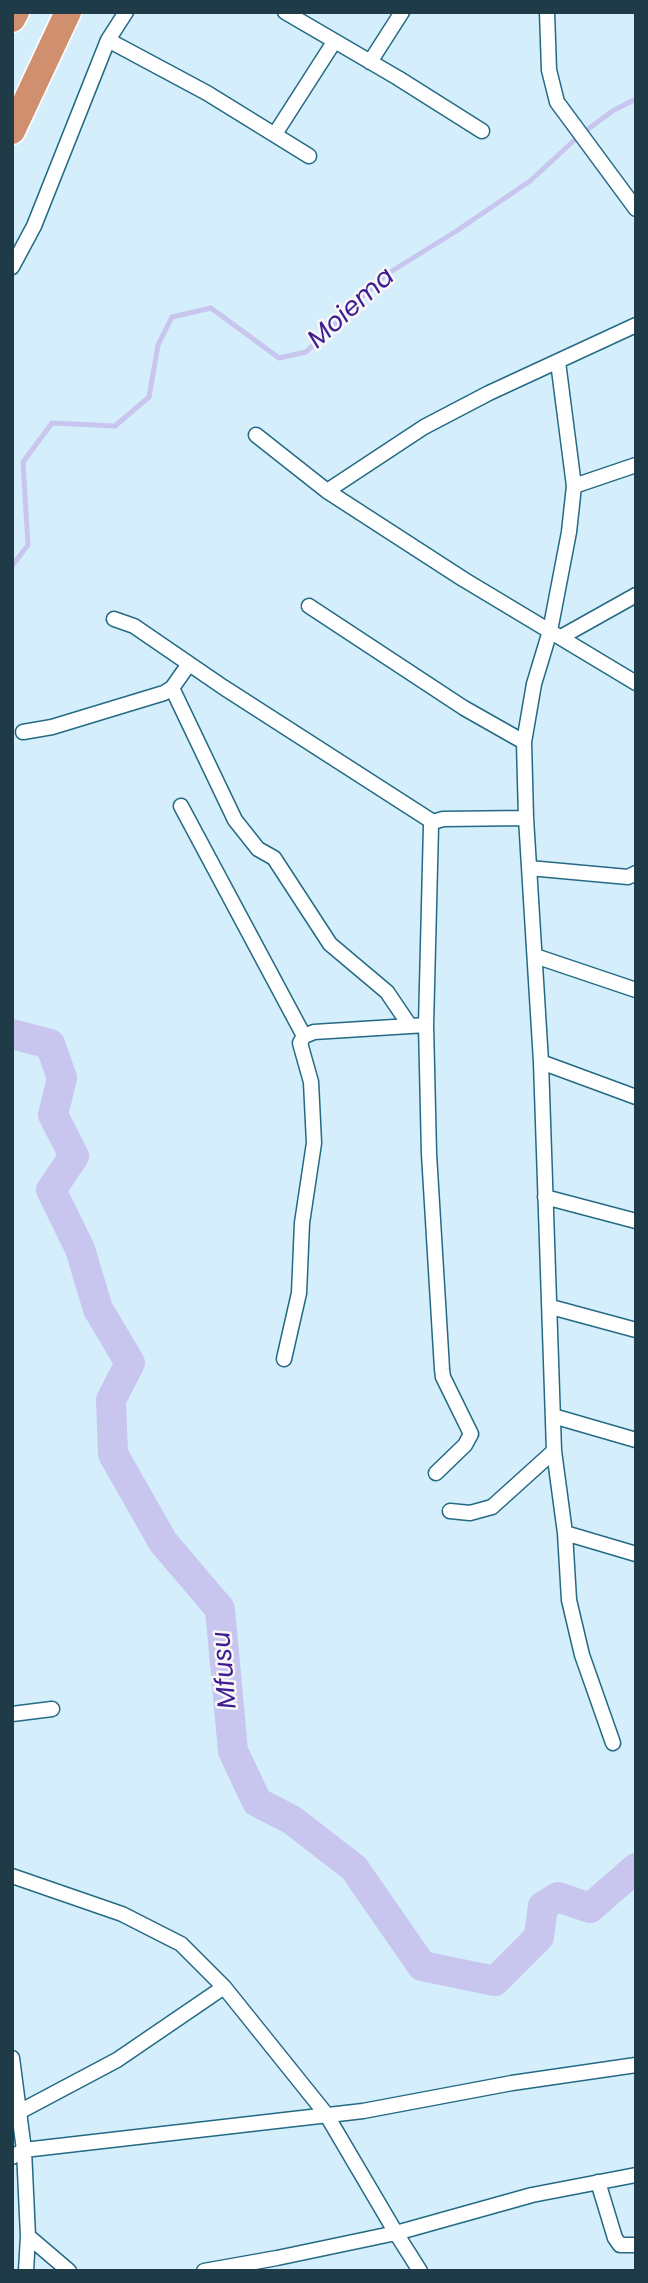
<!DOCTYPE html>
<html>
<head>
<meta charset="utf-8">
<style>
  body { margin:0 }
  #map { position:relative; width:648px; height:2283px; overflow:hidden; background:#d4eefb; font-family:Poppins,sans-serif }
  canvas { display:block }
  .frame { position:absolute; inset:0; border:14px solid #1f3b47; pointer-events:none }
</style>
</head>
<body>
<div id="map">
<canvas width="648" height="2283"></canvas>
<div class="frame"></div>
</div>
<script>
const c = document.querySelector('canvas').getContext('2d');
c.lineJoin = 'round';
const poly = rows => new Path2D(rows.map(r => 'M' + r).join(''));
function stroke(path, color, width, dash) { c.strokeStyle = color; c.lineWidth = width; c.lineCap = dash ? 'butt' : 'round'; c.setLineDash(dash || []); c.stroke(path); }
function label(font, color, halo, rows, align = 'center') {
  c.font = font + ' Poppins,sans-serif'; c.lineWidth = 5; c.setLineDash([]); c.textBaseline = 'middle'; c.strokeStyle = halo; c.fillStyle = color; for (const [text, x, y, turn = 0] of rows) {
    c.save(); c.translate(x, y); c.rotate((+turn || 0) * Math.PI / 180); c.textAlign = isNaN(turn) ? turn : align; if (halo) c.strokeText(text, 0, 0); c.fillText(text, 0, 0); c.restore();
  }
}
stroke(poly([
  [12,566,28,545,23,462,52,423,115,426,149,397,158,345,172,317,211,308,279,358,306,352,384,276,458,230,530,181,580,135,614,110,636,99]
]), '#c8c5ef', 5);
stroke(poly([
  [12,1034,50,1044,62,1078,53,1115,74,1156,51,1190,80,1249,98,1309,130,1363,111,1400,113,1454,163,1542,220,1609,233,1751,257,1802,292,1820,354,1868,422,1966,495,1981,539,1937,543,1906,558,1897,590,1908,636,1868]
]), '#c8c5ef', 30);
const street = poly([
  [285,12,398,78,482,131],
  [547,12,549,70,557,102,636,209],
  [108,40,207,93,309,156],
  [370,62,402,12],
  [275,134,334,42],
  [12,267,34,226,108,40,126,12],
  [558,362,574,486,569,532,550,631,534,684,524,742,526,818,541,1062,554,1451,565,1533,569,1600,582,1655,613,1743],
  [256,435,327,491,463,579,636,683],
  [574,486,636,465],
  [327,491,424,427,489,393,636,325],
  [309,606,464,708,524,742],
  [114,619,134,626,223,687,433,822],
  [561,637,636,595],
  [172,688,235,820,258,849,274,858,330,944,387,992,410,1026],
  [23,732,52,727,164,693,172,688,189,664],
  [181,806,304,1036],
  [529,868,628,877,636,873],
  [535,956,636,990],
  [541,1062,636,1097],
  [545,1197,636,1221],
  [551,1307,636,1330],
  [284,1359,299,1293,302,1223,314,1143,311,1082,300,1043,304,1036,314,1032,426,1025],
  [553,1416,636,1440],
  [436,1473,465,1445,471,1434,443,1377,442,1369,429,1154,426,1025,431,826,433,822,443,819,526,818],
  [450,1511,470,1513,492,1507,554,1451],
  [565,1533,636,1554],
  [12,1714,52,1709],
  [12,1876,122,1914,181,1944,224,1987,326,2114,396,2233,420,2271],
  [12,2058,24,2150,28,2236,26,2271],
  [19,2112,117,2060,224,1987],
  [12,2157,24,2150,363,2111,512,2083,636,2065],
  [598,2182,615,2238,620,2245,636,2245],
  [28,2236,69,2271],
  [204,2271,277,2258,396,2233,532,2195,636,2175]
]);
const highway = poly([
  [12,19,16,12],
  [12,131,68,12]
]);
stroke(street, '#246a85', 17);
stroke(highway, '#fff', 29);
stroke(street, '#fff', 14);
stroke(highway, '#d08f6e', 26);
label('italic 26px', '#3f1c91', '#f7f7f7', [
  ["Moiema",352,309,-42],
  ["Mfusu",226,1670,-95]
]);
</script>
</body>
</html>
